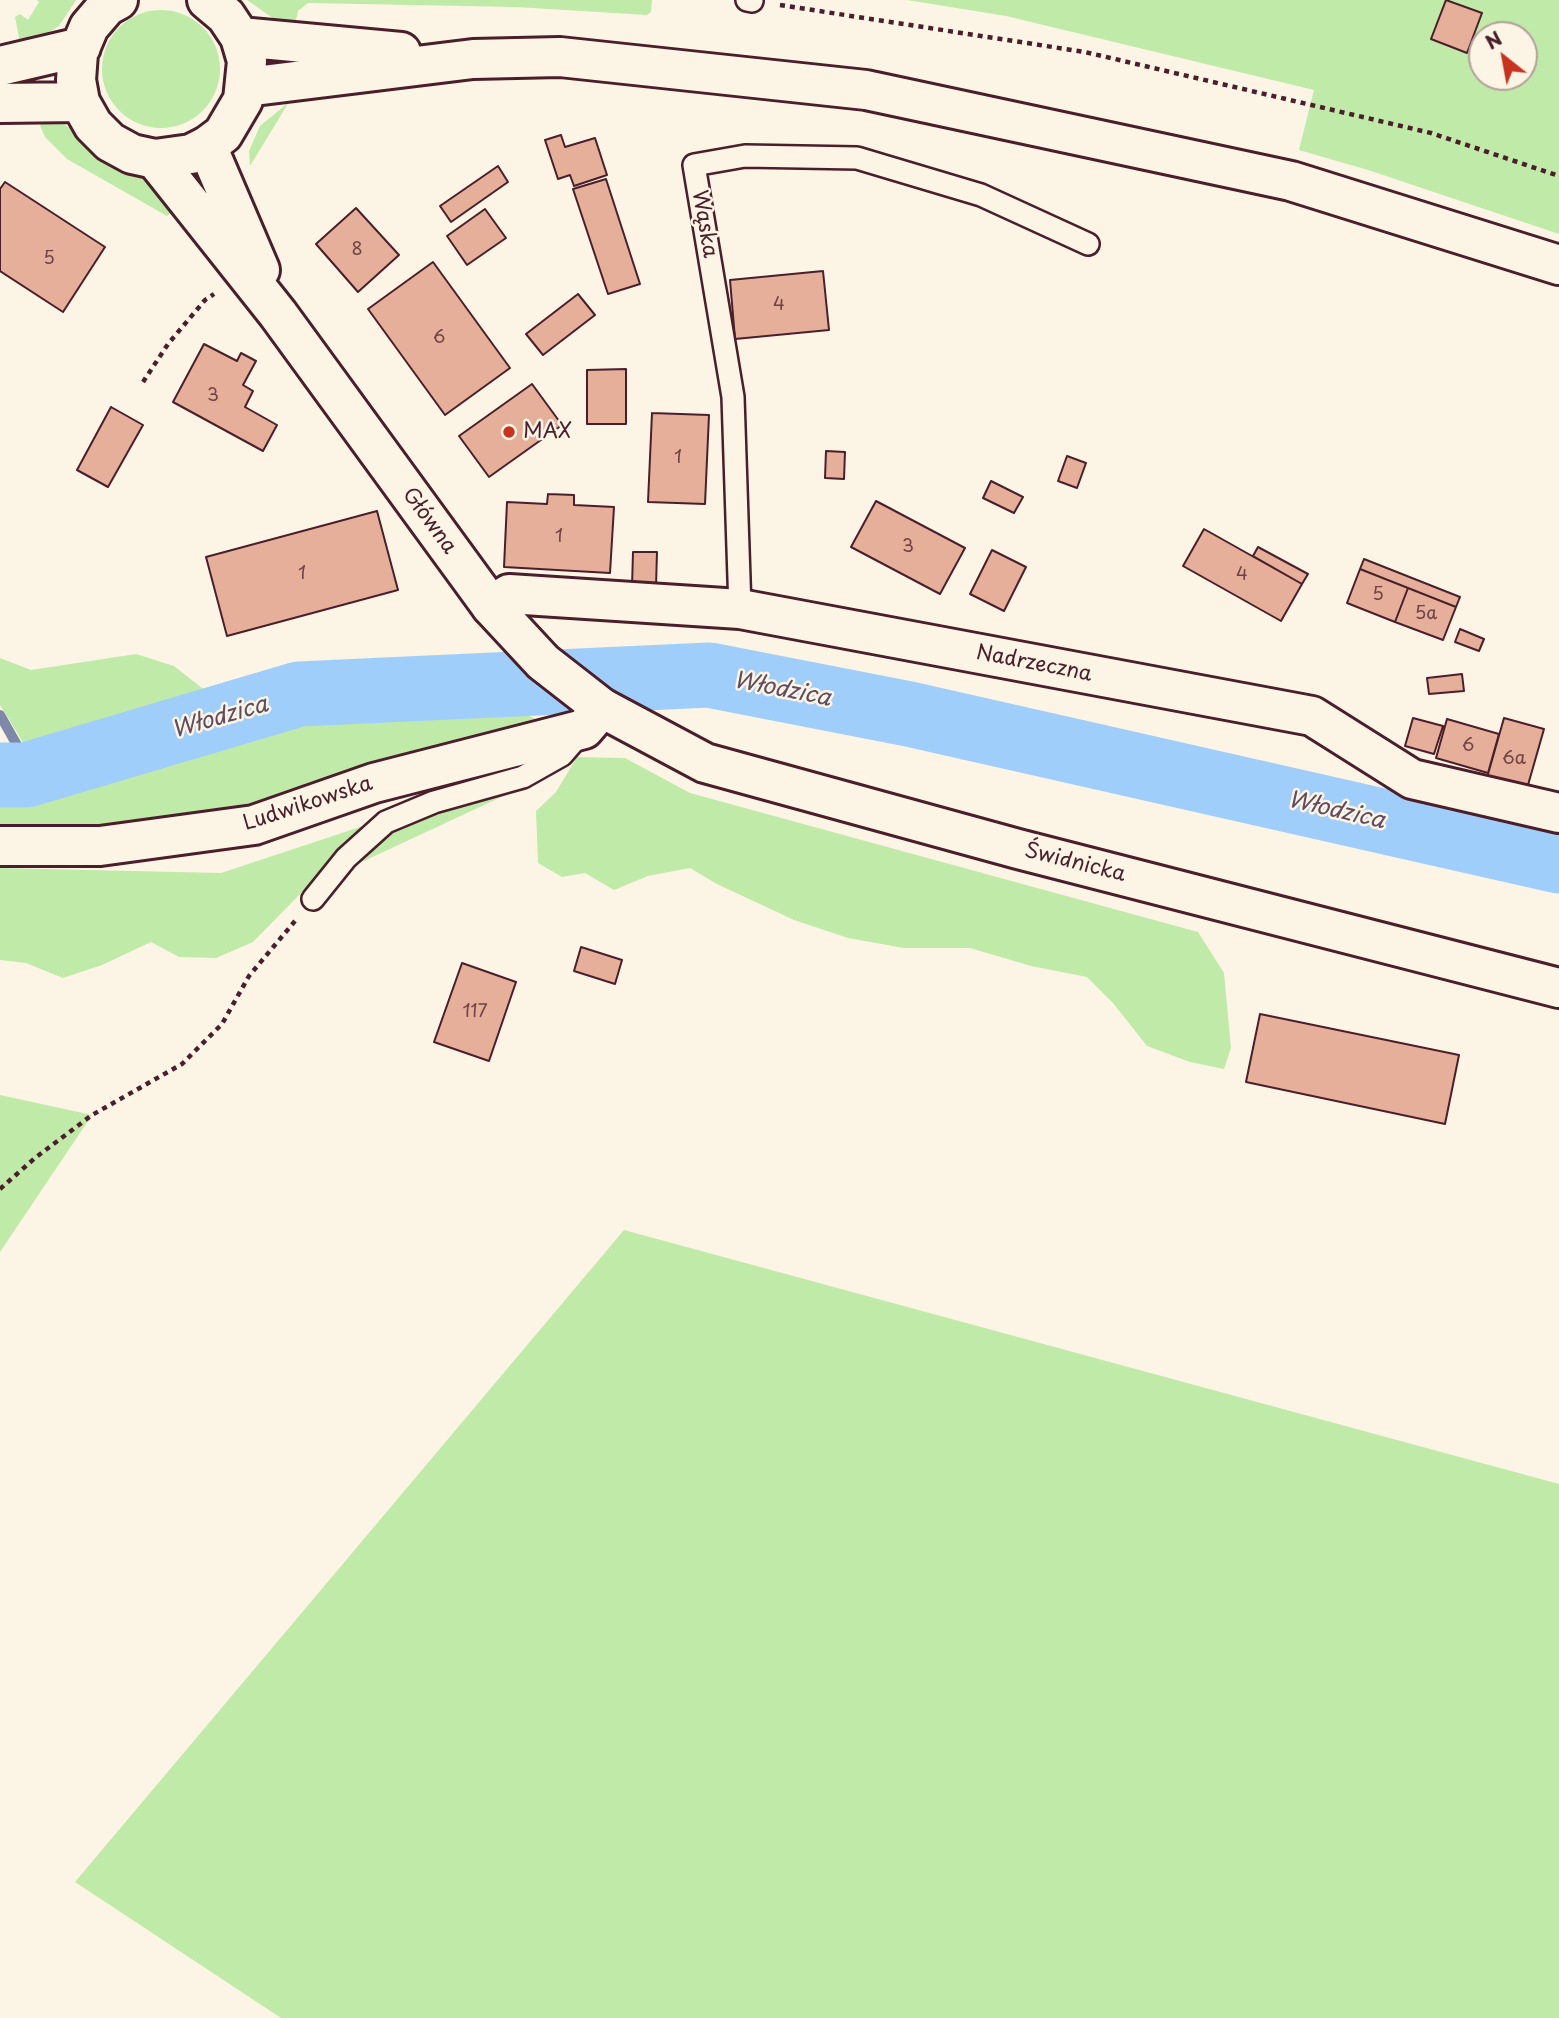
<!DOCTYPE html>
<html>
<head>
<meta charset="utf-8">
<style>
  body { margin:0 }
  #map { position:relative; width:1559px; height:2018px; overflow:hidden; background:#fcf5e5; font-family:"Playpen Sans",sans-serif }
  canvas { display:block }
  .north { position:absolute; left:1468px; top:21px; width:70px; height:70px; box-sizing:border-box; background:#fcf5e5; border:2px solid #b59f9b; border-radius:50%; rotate:329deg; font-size:19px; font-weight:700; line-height:28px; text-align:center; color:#4a1f2b }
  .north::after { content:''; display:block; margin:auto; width:24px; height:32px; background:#c8321e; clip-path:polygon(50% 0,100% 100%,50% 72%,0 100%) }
</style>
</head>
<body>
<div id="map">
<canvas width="1559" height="2018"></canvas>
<div class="north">N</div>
</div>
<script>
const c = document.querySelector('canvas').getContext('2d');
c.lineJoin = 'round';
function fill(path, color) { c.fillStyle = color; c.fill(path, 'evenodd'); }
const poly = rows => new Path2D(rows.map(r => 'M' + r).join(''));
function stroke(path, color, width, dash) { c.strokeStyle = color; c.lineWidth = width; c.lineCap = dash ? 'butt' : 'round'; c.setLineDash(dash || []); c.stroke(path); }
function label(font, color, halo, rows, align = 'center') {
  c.font = font + ' "Playpen Sans",sans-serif'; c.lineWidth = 5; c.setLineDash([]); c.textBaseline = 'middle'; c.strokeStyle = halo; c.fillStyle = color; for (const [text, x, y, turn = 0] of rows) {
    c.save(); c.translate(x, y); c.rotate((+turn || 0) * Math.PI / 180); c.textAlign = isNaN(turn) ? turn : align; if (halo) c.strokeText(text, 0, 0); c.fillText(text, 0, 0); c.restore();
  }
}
fill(poly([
  [37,0,76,0,59,26,35,41,20,43,15,17,20,14,28,20,39,2],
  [247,0,652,0,651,12,647,15,516,7,308,3,298,11,295,25,274,19],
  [907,0,1559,0,1559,234,1368,170,1299,150,1314,90,1006,16],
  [1482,35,1524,35,1524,77,1482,77],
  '102 69a59 59 0 1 1 118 0a59 59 0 1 1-118 0Z',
  [289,102,250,166,249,151,260,126],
  [42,119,62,123,142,171,176,209,167,216,67,159,45,137,40,126],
  [136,654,174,666,211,695,29,752,0,705,0,658,31,670],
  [517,709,551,728,213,837,0,829,0,798,33,797,295,723],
  [577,757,625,758,690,793,1198,932,1224,973,1231,1048,1224,1069,1190,1062,1147,1046,1113,1003,1087,977,1031,966,970,948,904,948,848,938,794,920,717,884,690,868,648,876,614,890,585,873,562,877,538,863,536,811,556,792],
  [538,768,527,785,306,888,253,942,216,958,179,957,151,942,102,965,63,978,26,963,0,960,0,868,221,873],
  [0,1095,92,1115,0,1252],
  [624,1230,1559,1484,1559,2018,281,2018,75,1882]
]), '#c0eaa7');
stroke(poly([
  [0,715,22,754,26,775]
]), '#7e88a8', 10);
stroke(poly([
  [0,775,26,775,299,694,709,675,909,714,1559,861]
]), '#a0cefb', 65);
const building = poly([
  [1446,0,1482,13,1467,53,1431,39,1446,0],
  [561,135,565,147,595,138,607,175,574,186,570,175,558,179,545,140,561,135],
  [498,166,508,182,451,222,440,206,498,166],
  [606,179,640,284,608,294,573,189,606,179],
  [5,182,105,247,63,312,0,271,0,189,5,182],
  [356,208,399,255,358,292,316,244,356,208],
  [485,209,506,238,467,265,447,236,485,209],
  [433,262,510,368,445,415,368,309,433,262],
  [823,271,829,330,735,339,730,280,823,271],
  [578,294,595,315,543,355,526,334,578,294],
  [204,344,237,361,241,353,256,361,243,385,253,391,245,407,277,425,263,451,173,402,204,344],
  [626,369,626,424,587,424,587,370,626,369],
  [532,384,562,425,489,477,459,436,532,384],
  [111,407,143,425,108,487,77,470,111,407],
  [652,413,709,415,705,504,648,502,652,413],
  [826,451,845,452,844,479,825,478,826,451],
  [1067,456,1086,463,1077,488,1058,481,1067,456],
  [991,481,1023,497,1014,513,983,498,991,481],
  [548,494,574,495,574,505,614,507,610,573,504,567,507,502,547,504,548,494],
  [876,501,965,548,940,594,851,547,876,501],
  [377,511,398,590,227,636,206,557,377,511],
  [1204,529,1302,584,1281,621,1183,566,1204,529],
  [1258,547,1308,574,1302,584,1253,556,1258,547],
  [992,550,1026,567,1004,611,970,594,992,550],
  [633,552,657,552,656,587,632,587,633,552],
  [1364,559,1460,597,1456,607,1360,569,1364,559],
  [1360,569,1408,588,1395,622,1347,603,1360,569],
  [1408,588,1456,607,1443,640,1395,622,1408,588],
  [1460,629,1484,639,1479,651,1455,642,1460,629],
  [1462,674,1464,691,1429,694,1427,678,1462,674],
  [1413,718,1443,726,1434,754,1405,746,1413,718],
  [1504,718,1544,729,1524,799,1484,788,1504,718],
  [1447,719,1499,734,1488,773,1436,758,1447,719],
  [581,947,622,960,615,984,574,971,581,947],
  [462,963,516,982,489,1061,434,1042,462,963],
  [1260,1014,1459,1055,1445,1124,1246,1082,1260,1014]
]);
fill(building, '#e5af9a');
stroke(building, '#4a1f2b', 2);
const service = poly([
  [747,0,752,1],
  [740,609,733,397,694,165,745,156,857,158,981,195,1088,244],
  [313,899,346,858,386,822,434,802,523,777,562,755,581,733]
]);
const minor = poly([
  [491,606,509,594,740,609,1312,716,1412,779,1559,813],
  [0,846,100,846,254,825,374,783,584,729,602,708]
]);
const tertiary = poly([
  [207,146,260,270],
  [155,159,278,314,491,606,543,662,602,708,705,763,1018,849,1559,988]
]);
const secondary = poly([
  [118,0,107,6,89,27,78,53,76,80,80,102,93,125,110,142,132,154,155,159,191,154,207,146,223,134,243,100,247,61,240,37,226,16,207,0],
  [240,37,401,52],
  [0,66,81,47],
  [246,87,473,59,560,57,866,90,1291,181,1559,265],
  [0,103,80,102]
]);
stroke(service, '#4a1f2b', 26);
stroke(minor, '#4a1f2b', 44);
stroke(tertiary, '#4a1f2b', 44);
stroke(secondary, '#4a1f2b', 44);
stroke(poly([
  [780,5,1085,52,1431,133,1559,176],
  [143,382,168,344,205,300,214,294],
  [0,1189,35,1158,92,1115,182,1064,222,1024,249,976,295,921]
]), '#4a1f2b', 4.5, [5, 5]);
stroke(service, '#fcf5e5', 21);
stroke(minor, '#fcf5e5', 38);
stroke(tertiary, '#fcf5e5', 38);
stroke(secondary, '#fcf5e5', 38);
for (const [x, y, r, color] of [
  [509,432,7,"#c8321e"]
]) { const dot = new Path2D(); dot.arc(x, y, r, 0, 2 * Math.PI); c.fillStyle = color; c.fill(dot); stroke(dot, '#fcf5e5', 2.5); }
label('18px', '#714347', null, [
  ["8",357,250],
  ["5",49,259],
  ["4",779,305],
  ["6",439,338],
  ["3",213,396],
  ["1",678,458],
  ["1",559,537],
  ["3",908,547],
  ["1",302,574],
  ["4",1242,575],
  ["5",1378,595],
  ["5a",1426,614],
  ["6",1468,746],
  ["6a",1514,759],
  ["117",475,1012]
]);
label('21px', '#4a1f2b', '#fcf5e5', [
  ["Wąska",704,224,80],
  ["Główna",429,521,54],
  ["Nadrzeczna",1034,664,11],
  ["Ludwikowska",308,804,-18],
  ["Świdnicka",1075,863,14]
]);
label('21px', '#4a1f2b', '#fcf5e5', [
  ["MAX",523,432]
], 'left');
label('italic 23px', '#604b5f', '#fcf5e5', [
  ["Włodzica",782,690,11],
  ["Włodzica",220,718,-16],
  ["Włodzica",1336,811,13]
]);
</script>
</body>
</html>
